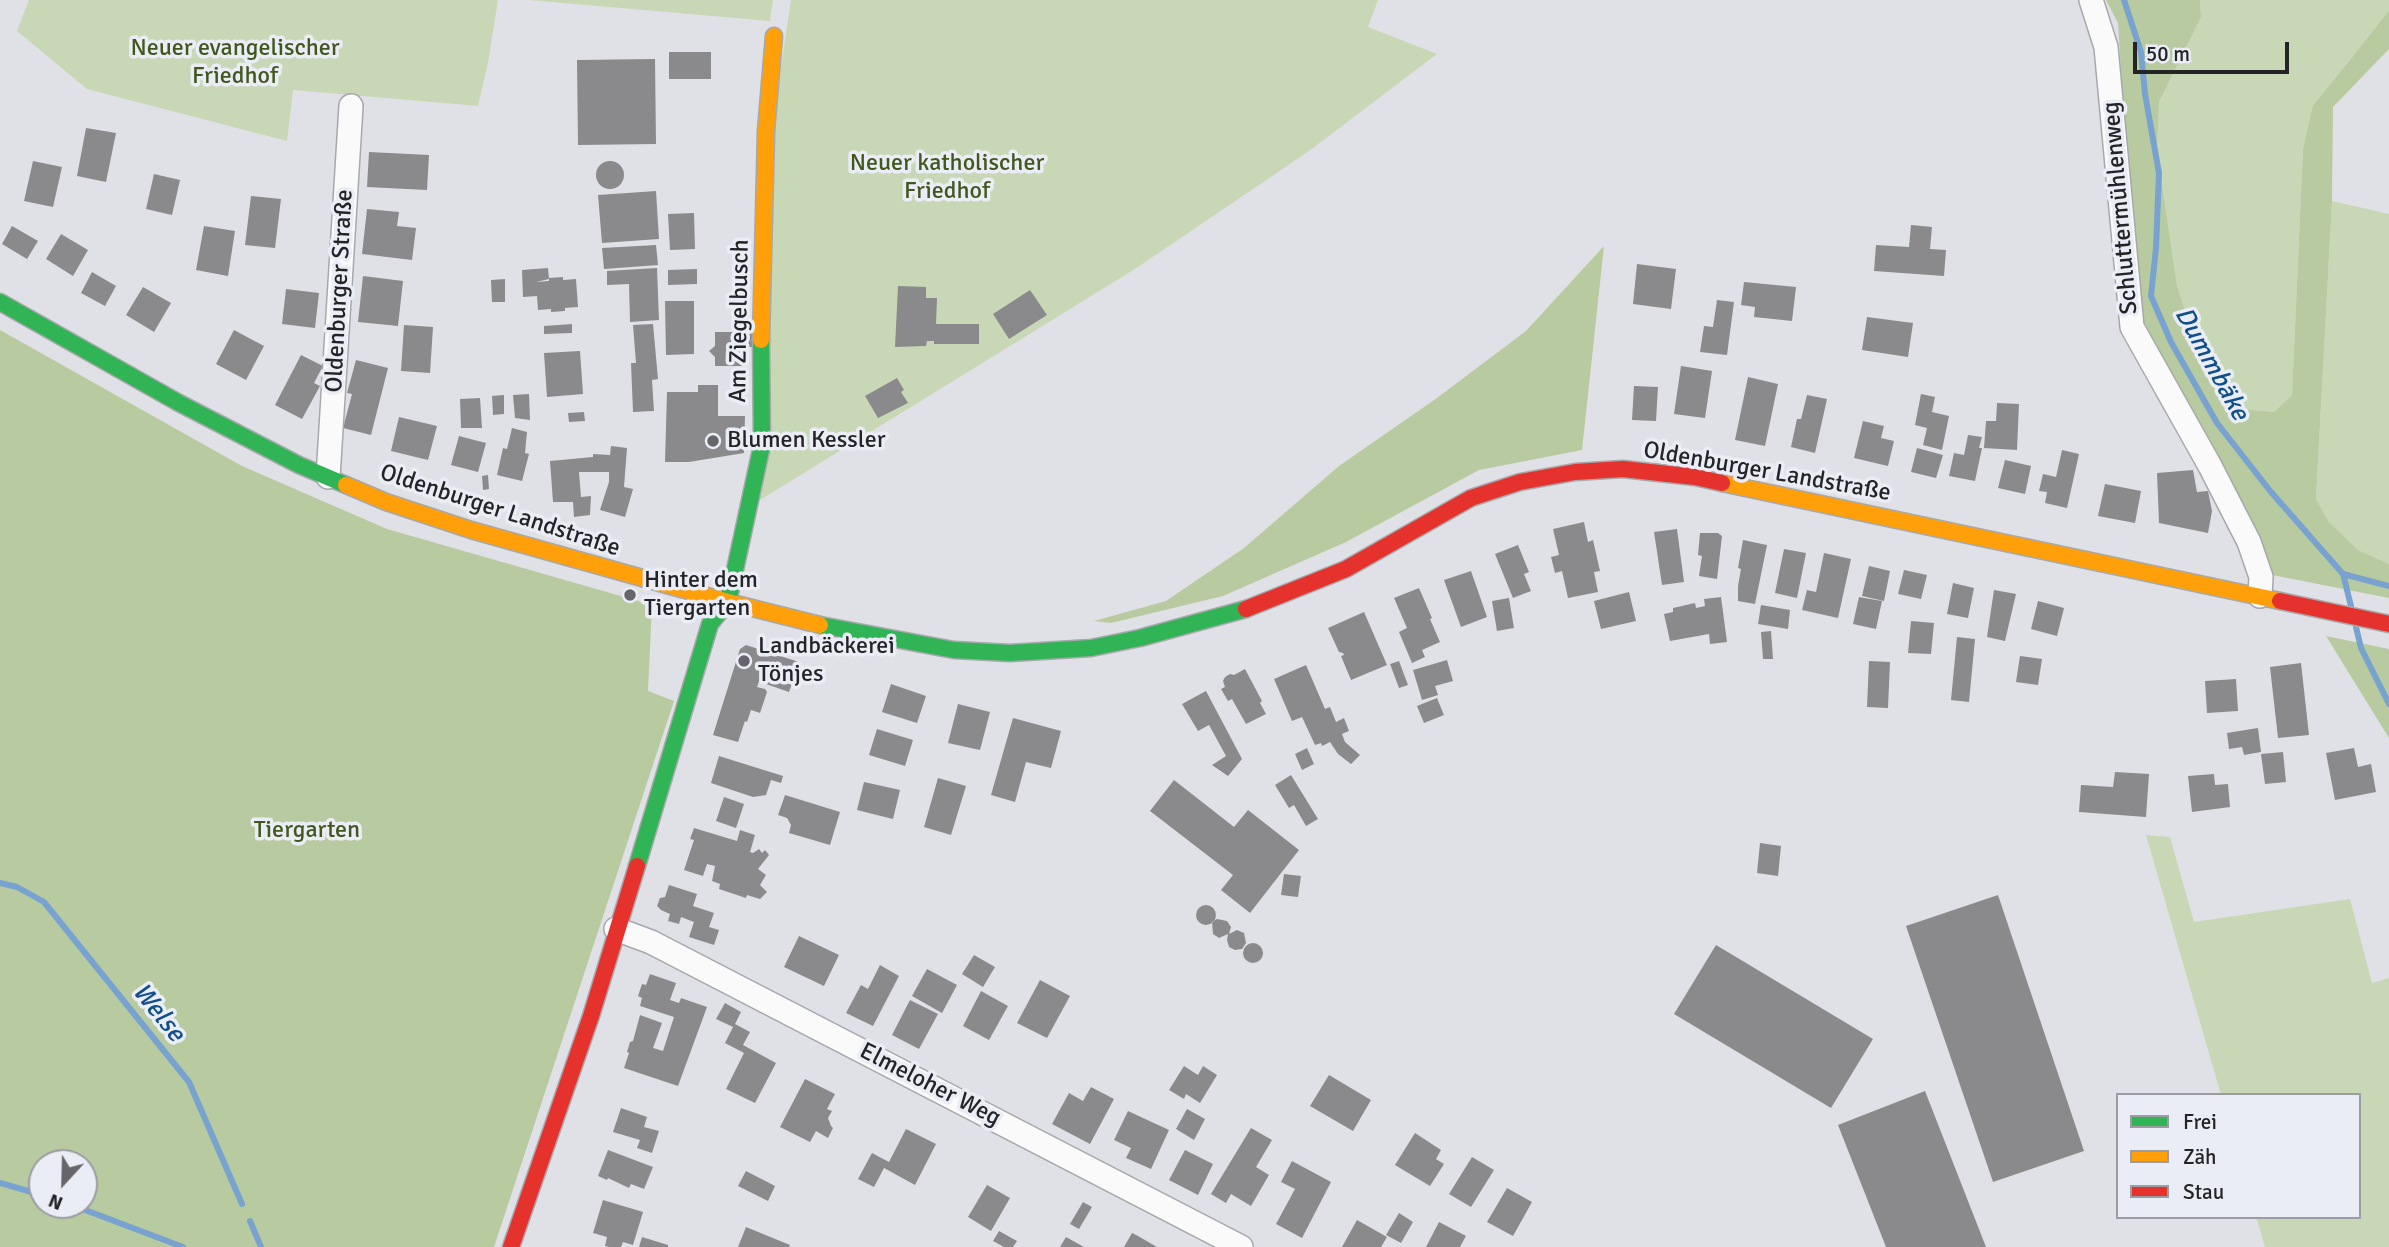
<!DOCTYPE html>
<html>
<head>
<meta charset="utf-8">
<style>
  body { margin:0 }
  #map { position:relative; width:2389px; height:1247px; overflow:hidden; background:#e0e1e6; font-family:Signika,sans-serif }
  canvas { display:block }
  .legend { position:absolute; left:2116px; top:1093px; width:245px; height:126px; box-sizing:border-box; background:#ebedf6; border:2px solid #9b9da3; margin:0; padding:9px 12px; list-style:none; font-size:21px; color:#242427 }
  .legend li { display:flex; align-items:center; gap:14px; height:35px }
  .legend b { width:35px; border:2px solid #9b9da3 }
  .north { position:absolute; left:28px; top:1149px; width:70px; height:70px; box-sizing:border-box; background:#ebedf6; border:2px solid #9b9da3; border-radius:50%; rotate:202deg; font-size:19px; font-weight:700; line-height:28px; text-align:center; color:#242427 }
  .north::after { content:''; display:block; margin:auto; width:24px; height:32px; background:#66666a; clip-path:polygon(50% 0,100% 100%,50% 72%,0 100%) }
  .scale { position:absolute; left:2133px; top:42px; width:156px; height:32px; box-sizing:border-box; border:4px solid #242427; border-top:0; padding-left:9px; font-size:21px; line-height:24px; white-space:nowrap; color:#242427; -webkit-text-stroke:5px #ebedf6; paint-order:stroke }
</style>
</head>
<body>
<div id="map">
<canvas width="2389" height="1247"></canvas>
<ul class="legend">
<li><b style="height:9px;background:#30b455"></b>Frei</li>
<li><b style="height:9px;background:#ff9f0a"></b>Zäh</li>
<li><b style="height:9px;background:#e5322d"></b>Stau</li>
</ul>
<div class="north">N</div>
<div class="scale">50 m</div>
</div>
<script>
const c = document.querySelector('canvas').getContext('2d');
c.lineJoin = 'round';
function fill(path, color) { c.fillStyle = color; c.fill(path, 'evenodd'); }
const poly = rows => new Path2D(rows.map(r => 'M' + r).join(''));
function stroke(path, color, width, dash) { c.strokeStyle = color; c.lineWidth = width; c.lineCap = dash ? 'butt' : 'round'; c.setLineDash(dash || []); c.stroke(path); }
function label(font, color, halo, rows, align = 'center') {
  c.font = font + ' Signika,sans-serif'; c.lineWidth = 7; c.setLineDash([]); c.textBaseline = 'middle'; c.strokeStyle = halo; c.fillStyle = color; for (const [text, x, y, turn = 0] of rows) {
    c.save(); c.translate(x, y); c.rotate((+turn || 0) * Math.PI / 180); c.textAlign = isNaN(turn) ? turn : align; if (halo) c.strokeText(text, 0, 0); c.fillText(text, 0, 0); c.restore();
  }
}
fill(poly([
  [29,0,498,0,488,63,478,106,293,90,287,141,87,89,17,31],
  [529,0,773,0,770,21],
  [791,0,1378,0,1368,27,1437,54,1309,151,1135,269,760,500,769,148],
  [2200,0,2389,0,2389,11,2385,18,2346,64,2303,149,2292,395,2274,412,2240,409,2205,376,2177,285,2157,151,2159,102,2201,17],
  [2332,201,2389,214,2389,564,2358,550,2329,522,2316,499],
  [2146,835,2170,837,2194,922,2350,899,2372,983,2389,978,2389,1247,2265,1247,2256,1217,2359,1217,2359,1095,2221,1095]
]), '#c8d7b6');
fill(poly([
  [2106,0,2200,0,2201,17,2159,102,2157,151,2177,285,2205,376,2240,409,2274,412,2292,395,2303,149,2313,106,2389,11,2389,49,2333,107,2332,201,2316,499,2329,522,2358,550,2389,564,2389,598,2262,573,2254,530,2136,307,2118,23],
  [1604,246,1582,450,1479,470,1346,542,1223,596,1111,623,1094,621,1166,601,1244,548,1339,466,1437,398,1526,331],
  [0,330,242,466,387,529,652,605,648,691,674,701,494,1247,0,1247],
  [42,1163,84,1163,84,1205,42,1205],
  [2326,636,2389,649,2389,738]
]), '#b8ca9f');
stroke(poly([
  [2124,0,2141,52,2145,94,2159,173,2156,248,2151,296,2171,342,2217,423,2271,492,2343,574,2351,606],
  [2343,574,2389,586],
  [2356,627,2361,648,2389,704],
  [0,883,17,887,44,902,189,1082,242,1204],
  [0,1183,42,1195],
  [72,1205,183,1247],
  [250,1221,261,1247]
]), '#78a2d0', 6);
fill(poly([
  [669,52,711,52,711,79,669,79],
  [655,59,656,144,578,145,577,60],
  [86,128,116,133,106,182,77,176],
  [369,152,429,155,427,190,367,187],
  [33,161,62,167,53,207,24,201],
  '596 175a14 14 0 1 1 28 0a14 14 0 1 1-28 0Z',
  [154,174,180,180,172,215,146,209],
  [656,191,659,239,602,243,598,195],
  [251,196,281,199,275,248,245,245],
  [367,209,399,212,397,226,416,228,412,260,362,254],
  [694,213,695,249,670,250,668,214],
  [1911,225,1932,227,1930,249,1946,250,1944,276,1874,271,1876,245,1909,247],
  [12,226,38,241,27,259,2,244],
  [204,226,235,231,228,276,196,270],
  [61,234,88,250,73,276,46,259],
  [656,245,658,265,604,269,602,248],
  [1637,264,1676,269,1671,309,1633,304],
  [548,268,549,279,536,282,549,281,549,278,563,277,563,280,576,279,578,307,565,308,565,311,551,312,551,309,538,310,537,296,523,297,522,270],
  [657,268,659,320,630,322,629,284,607,285,607,271],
  [697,269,697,284,668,285,668,270],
  [92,272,116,286,105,306,81,293],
  [363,276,403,281,398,326,358,322],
  [505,279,505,302,492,302,491,280],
  [1744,282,1796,287,1792,321,1754,317,1755,307,1741,305],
  [898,286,926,287,926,298,937,298,936,324,979,324,979,344,934,344,934,341,927,341,926,346,895,347],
  [143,287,171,303,154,332,126,315],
  [286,289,319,293,315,328,282,324],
  [1030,290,1047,315,1009,339,993,314],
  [1717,300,1734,302,1727,355,1700,352,1704,326,1713,327],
  [665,301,694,301,694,354,666,355],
  [1867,317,1913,323,1908,357,1862,350],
  [742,321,752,321,752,347,742,347,742,366,715,366,715,357,709,351,715,346,715,332,742,332],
  [572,324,572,333,544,334,544,326],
  [653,324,658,379,652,380,654,411,633,412,631,363,636,363,633,325],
  [404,325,433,327,430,373,401,371],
  [234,330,264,346,246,380,216,364],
  [580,351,583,394,547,397,544,353],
  [301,355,323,366,314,383,320,386,302,419,275,405],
  [356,360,388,368,371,435,343,428,352,394,347,393],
  [1681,366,1712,371,1705,418,1674,414],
  [1748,377,1778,384,1765,446,1735,440],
  [897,378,904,390,901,392,908,403,878,418,865,396],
  [698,385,718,385,718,416,745,416,744,453,689,462,665,462,667,392,698,392],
  [1634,386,1658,387,1656,421,1632,420],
  [529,394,530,420,515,418,513,395],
  [1921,394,1935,397,1932,412,1949,416,1942,450,1923,445,1927,428,1915,425],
  [504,395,504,414,493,415,492,396],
  [1807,395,1827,399,1815,453,1791,447,1797,419,1801,419],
  [480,398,482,428,461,428,460,399],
  [1997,403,2019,404,2017,450,1984,448,1986,421,1996,421],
  [584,412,585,421,569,422,568,413],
  [399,417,437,426,428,460,391,451],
  [1863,421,1884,426,1881,438,1894,441,1888,466,1854,458],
  [512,428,527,432,525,453,529,454,522,481,497,475,503,448,507,449],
  [1968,435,1982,437,1979,448,1982,448,1975,481,1949,476,1954,453,1964,455],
  [459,436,486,443,478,472,451,465],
  [611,446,627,448,624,487,633,489,625,517,600,510,609,482,609,472,579,472,581,497,591,496,590,515,574,517,573,502,553,502,550,461,593,457,593,454,610,455],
  [1917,448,1943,455,1936,478,1911,472],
  [2062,450,2079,454,2067,508,2045,503,2047,492,2039,491,2043,474,2056,477],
  [2005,460,2031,466,2025,494,1998,488],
  [2193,470,2197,492,2208,491,2212,511,2208,533,2159,523,2157,473],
  [488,475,489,489,483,490,482,476],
  [2105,484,2141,491,2135,523,2098,516],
  [1584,522,1588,542,1593,540,1600,571,1594,572,1598,592,1568,598,1562,571,1555,573,1551,557,1559,555,1553,529],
  [1677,529,1684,582,1662,585,1654,532],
  [1700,533,1718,533,1722,536,1717,579,1699,576,1702,556,1698,555],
  [1743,540,1767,545,1755,604,1738,601,1738,586,1741,569,1738,568],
  [1518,545,1529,572,1524,574,1531,591,1513,598,1495,554],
  [1784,549,1806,553,1797,598,1775,593],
  [1824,553,1851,559,1838,618,1802,610,1807,590,1816,592],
  [1869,566,1890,571,1884,601,1862,596],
  [1904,570,1927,575,1921,599,1898,594],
  [1471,571,1487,617,1461,627,1444,580],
  [1953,583,1974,588,1968,618,1947,614],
  [1419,588,1432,618,1430,619,1440,642,1422,650,1425,657,1412,663,1399,632,1407,628,1394,598],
  [1994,590,2016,594,2005,641,1987,637],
  [1629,592,1636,621,1601,629,1594,601],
  [1721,597,1727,642,1710,644,1709,634,1670,641,1664,614,1673,612,1673,608,1695,603,1696,608,1705,606,1704,599],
  [1859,597,1882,601,1876,629,1853,624],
  [1509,598,1514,628,1497,631,1492,601],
  [2038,601,2064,608,2057,636,2031,629],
  [1761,605,1790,610,1788,629,1758,624],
  [1364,612,1387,665,1351,680,1341,656,1344,655,1343,653,1339,652,1328,628],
  [1911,621,1934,623,1931,654,1908,653],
  [1771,631,1773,659,1763,659,1761,632],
  [1957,637,1975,639,1969,702,1951,700],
  [746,645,799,662,796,670,804,673,800,686,792,683,789,692,766,684,767,681,760,679,757,687,765,689,767,692,760,713,751,710,747,722,745,721,738,742,713,735,740,649],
  [2020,656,2042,659,2038,685,2016,682],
  [1447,660,1453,681,1435,686,1438,695,1422,700,1413,670],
  [1399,661,1408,685,1399,688,1390,664],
  [1869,661,1890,662,1888,708,1867,707],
  [2301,663,2309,735,2278,738,2270,667],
  [1306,665,1325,709,1330,707,1336,722,1344,718,1349,731,1342,734,1345,742,1360,755,1351,764,1338,754,1330,742,1322,746,1321,743,1315,745,1302,717,1292,721,1274,679],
  [1245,669,1262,701,1260,703,1266,714,1246,724,1232,699,1228,701,1221,689,1225,687,1223,681,1225,677,1230,674,1234,675],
  [2236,679,2238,711,2207,713,2205,681],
  [891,684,926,696,917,723,882,712],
  [1206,691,1242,759,1228,776,1212,765,1226,756,1209,725,1198,731,1182,704],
  [1437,698,1444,715,1424,723,1417,706],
  [958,704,990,712,980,750,948,743],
  [1013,718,1061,731,1051,768,1026,762,1015,802,991,795],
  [2258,728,2261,752,2244,755,2242,747,2229,749,2227,733],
  [877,729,913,740,905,766,869,755],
  [1307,748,1314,764,1302,770,1295,754],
  [2354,748,2358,767,2371,764,2376,792,2335,800,2326,753],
  [2283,752,2286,782,2265,784,2261,754],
  [719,756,783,776,781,783,771,780,766,795,753,797,711,783],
  [2115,772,2149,774,2146,817,2079,812,2081,785,2113,787],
  [2214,774,2215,785,2228,784,2230,807,2192,812,2188,776],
  [1291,775,1318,819,1306,826,1294,805,1289,808,1275,785],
  [938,778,966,786,951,835,924,827],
  [1174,780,1234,827,1248,810,1299,850,1250,913,1221,890,1233,875,1150,811],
  [864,782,900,790,893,819,857,810],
  [785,795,840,812,830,845,789,833,791,825,787,818,778,815],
  [724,797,744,804,736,828,716,821],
  [694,828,737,841,740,830,755,835,750,852,753,853,759,849,762,853,765,850,769,855,758,869,766,875,760,885,767,892,760,899,747,895,746,898,719,889,720,884,712,881,715,866,707,864,703,876,684,870,694,840,690,839],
  [1760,843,1781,846,1778,876,1757,873],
  [1284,874,1301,876,1298,897,1281,895],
  [669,885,697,894,693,906,714,913,709,927,719,930,714,945,689,937,694,922,681,917,679,924,668,921,670,914,661,910,657,906,660,898,665,897],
  [1998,895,2084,1151,1993,1182,1906,926],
  '1196 915a10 10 0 1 1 20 0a10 10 0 1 1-20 0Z',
  [1217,919,1227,921,1231,927,1229,934,1237,930,1244,933,1246,943,1242,949,1235,950,1229,947,1227,940,1228,934,1219,938,1213,934,1212,922],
  [799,936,839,955,824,986,784,967],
  '1243 953a10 10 0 1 1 20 0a10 10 0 1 1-20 0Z',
  [1716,945,1873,1039,1831,1108,1674,1014],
  [974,955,995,967,983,987,962,974],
  [880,965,899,976,873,1026,846,1013,861,985,868,989],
  [927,969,957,985,942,1013,912,996],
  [650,974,676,983,670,1000,679,1003,681,998,707,1007,678,1086,624,1068,629,1053,627,1052,630,1042,633,1041,640,1015,662,1023,653,1048,663,1051,674,1017,640,1006,642,998,638,996,642,984,646,985],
  [1040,980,1070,996,1047,1038,1017,1023],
  [981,991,1008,1006,989,1040,963,1026],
  [910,1000,938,1014,919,1049,892,1035],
  [725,1003,741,1012,735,1024,750,1032,743,1045,776,1063,755,1103,726,1089,744,1053,725,1043,733,1027,716,1019],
  [1184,1066,1198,1075,1203,1066,1217,1075,1200,1103,1186,1094,1184,1099,1169,1090],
  [1329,1075,1371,1100,1353,1131,1310,1106],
  [805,1079,835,1094,827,1109,832,1111,828,1118,831,1126,833,1128,828,1138,816,1131,810,1142,780,1127],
  [1091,1087,1114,1099,1090,1144,1052,1124,1069,1093,1083,1101],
  [1925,1091,1986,1247,1886,1247,1838,1125],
  [621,1108,647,1117,644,1127,659,1131,652,1153,637,1148,640,1140,613,1132],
  [1187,1109,1205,1119,1194,1140,1176,1129],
  [1128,1111,1169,1130,1151,1169,1126,1158,1131,1148,1114,1140],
  [1251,1128,1272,1140,1256,1167,1269,1175,1251,1206,1231,1194,1226,1203,1211,1194],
  [906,1129,936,1144,915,1185,884,1168,874,1187,858,1179,872,1153,889,1162],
  [1415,1133,1441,1150,1436,1159,1444,1164,1430,1186,1395,1165],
  [608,1150,653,1167,644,1189,631,1184,629,1188,608,1178,607,1180,598,1176],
  [1185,1150,1213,1164,1198,1195,1169,1180],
  [1472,1157,1494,1170,1471,1207,1449,1194],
  [1292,1161,1331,1182,1302,1238,1276,1224,1295,1189,1281,1182],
  [746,1171,775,1186,768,1201,738,1186],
  [987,1185,1010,1198,991,1231,968,1217],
  [1507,1188,1532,1202,1513,1236,1487,1222],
  [603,1200,643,1212,633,1245,623,1242,621,1247,609,1247,605,1246,607,1237,593,1233],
  [1083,1202,1092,1207,1079,1229,1070,1224],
  [1399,1213,1413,1222,1401,1243,1386,1235],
  [1357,1220,1387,1237,1381,1247,1342,1247],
  [1439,1222,1466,1236,1460,1247,1426,1247],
  [746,1227,790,1245,789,1247,738,1247],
  [999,1231,1017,1241,1013,1247,1004,1247,993,1241],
  [1132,1233,1138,1236,1157,1247,1124,1247],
  [642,1237,668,1245,668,1247,639,1247],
  [1066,1237,1084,1247,1060,1247]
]), '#8a8a8d');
const street = poly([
  [2091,0,2106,47,2132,327,2210,466,2249,542,2261,577,2260,596],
  [328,477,351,106],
  [616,929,651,942,1241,1247]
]);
const fast = poly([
  [0,302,179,403,299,465,346,485],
  [728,602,762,445,761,340],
  [820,625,954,650,1010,653,1091,648,1140,638,1246,609],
  [637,866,710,624,728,602]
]);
const slow = poly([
  [761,340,766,131,774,36],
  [1722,483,2280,601],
  [346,485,386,502,471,530,728,602,820,625]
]);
const jam = poly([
  [2280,601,2389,624],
  [1246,609,1346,569,1471,498,1520,482,1575,472,1623,469,1695,477,1722,483],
  [511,1247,591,1016,637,866]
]);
stroke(street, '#a7a8ac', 26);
stroke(fast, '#a7a8ac', 19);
stroke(slow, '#a7a8ac', 19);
stroke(jam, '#a7a8ac', 19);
stroke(street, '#fafafb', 23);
stroke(fast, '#30b455', 16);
stroke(slow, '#ff9f0a', 16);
stroke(jam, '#e5322d', 16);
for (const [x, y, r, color] of [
  [713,441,7,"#66666a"],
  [630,595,7,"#66666a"],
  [744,661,7,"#66666a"]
]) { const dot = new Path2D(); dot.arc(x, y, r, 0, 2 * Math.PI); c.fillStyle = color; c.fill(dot); stroke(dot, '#ebedf6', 2.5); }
label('24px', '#42571c', '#ebedf6', [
  ["Neuer evangelischer",235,49],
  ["Friedhof",235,77],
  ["Neuer katholischer",947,164],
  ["Friedhof",947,192],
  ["Tiergarten",307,831]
]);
label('24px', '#242427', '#ebedf6', [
  ["Schluttermühlenweg",2121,208,-95],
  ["Oldenburger Straße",340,291,-87],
  ["Am Ziegelbusch",740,321,-89],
  ["Oldenburger Landstraße",1767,472,10],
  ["Oldenburger Landstraße",500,511,18],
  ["Elmeloher Weg",930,1085,27]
]);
label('24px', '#242427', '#ebedf6', [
  ["Blumen Kessler",727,441],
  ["Hinter dem",644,581],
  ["Tiergarten",644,609],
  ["Landbäckerei",758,647],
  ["Tönjes",758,675]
], 'left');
label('italic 26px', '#0f4f8b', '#ebedf6', [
  ["Dummbäke",2211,364,61],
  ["Welse",158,1013,51]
]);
</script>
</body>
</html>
